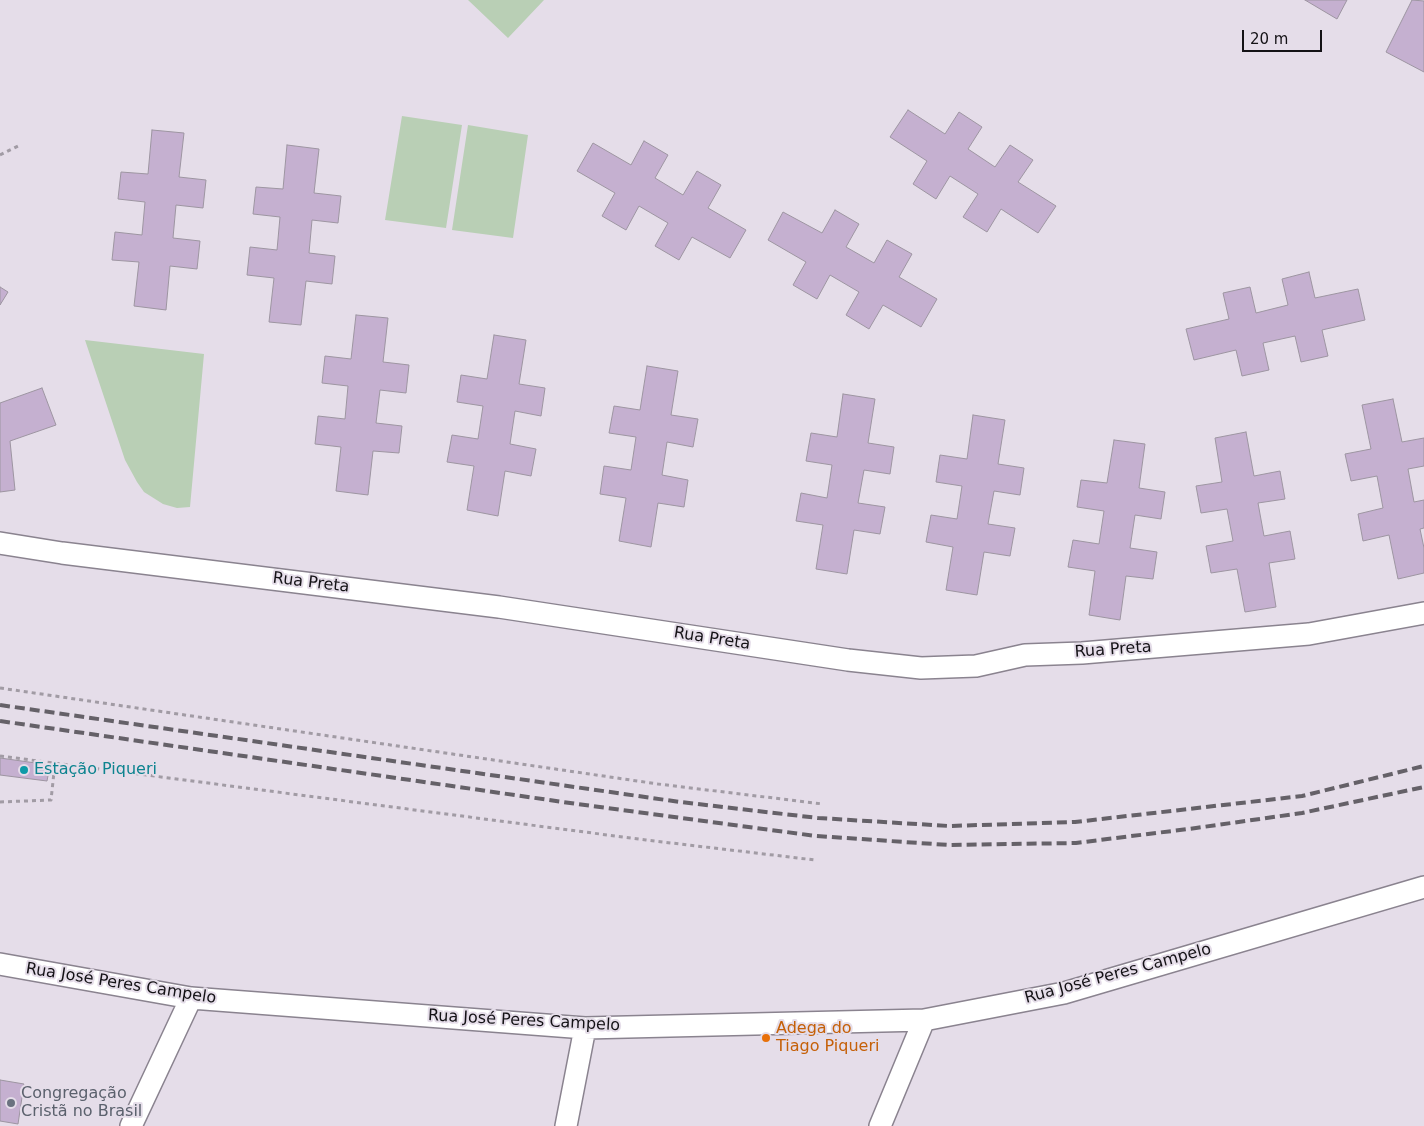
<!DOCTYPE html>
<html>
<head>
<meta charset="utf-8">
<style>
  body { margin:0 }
  #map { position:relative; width:1424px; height:1126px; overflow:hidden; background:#e5dde9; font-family:"DejaVu Sans",sans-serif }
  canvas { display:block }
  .scale { position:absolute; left:1242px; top:30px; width:80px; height:22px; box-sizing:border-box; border:2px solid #141216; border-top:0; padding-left:6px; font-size:15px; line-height:18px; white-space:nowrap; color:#141216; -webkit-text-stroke:4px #e5dde9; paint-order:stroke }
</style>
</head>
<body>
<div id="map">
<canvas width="1424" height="1126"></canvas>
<div class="scale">20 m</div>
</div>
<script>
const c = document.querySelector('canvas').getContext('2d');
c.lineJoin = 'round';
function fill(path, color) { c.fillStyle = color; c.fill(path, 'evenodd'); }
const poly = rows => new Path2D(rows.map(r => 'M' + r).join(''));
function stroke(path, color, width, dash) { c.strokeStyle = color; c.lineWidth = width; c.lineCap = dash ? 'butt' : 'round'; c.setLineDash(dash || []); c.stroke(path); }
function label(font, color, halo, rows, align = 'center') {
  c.font = font + ' "DejaVu Sans",sans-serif'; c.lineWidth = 4; c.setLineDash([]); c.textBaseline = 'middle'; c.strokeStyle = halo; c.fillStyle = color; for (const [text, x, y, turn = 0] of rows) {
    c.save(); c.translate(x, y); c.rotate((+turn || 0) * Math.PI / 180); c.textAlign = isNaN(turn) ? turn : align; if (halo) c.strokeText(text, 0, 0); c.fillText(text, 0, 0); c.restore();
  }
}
fill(poly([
  [468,0,544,0,508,38],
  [402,116,462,125,446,228,385,220],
  [468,125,528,135,513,238,452,230],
  [85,340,204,354,190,507,177,508,163,504,144,492,137,482,125,460]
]), '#b9cfb5');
const building = poly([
  [1305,0,1347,0,1337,19,1305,0],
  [1412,0,1424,1,1424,72,1386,52,1412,0],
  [908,110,945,134,959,112,982,127,968,149,995,167,1010,145,1033,160,1018,182,1056,206,1038,233,1001,209,987,232,963,217,978,194,950,176,936,199,913,184,927,161,890,137,908,110],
  [152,130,184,133,179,177,206,180,203,208,176,205,173,238,200,241,197,269,170,266,166,310,134,306,139,262,112,260,115,232,142,235,145,202,118,199,121,172,148,174,152,130],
  [644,141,668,155,655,178,683,195,697,171,721,185,708,208,746,230,730,258,692,237,679,260,655,246,668,223,639,206,626,230,602,216,615,193,577,171,593,143,631,165,644,141],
  [287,145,319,149,314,193,341,196,338,223,312,220,309,253,335,256,332,284,306,281,301,325,269,322,274,278,247,275,250,247,277,250,280,217,253,214,256,187,283,189,287,145],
  [835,210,859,224,846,247,874,263,887,240,912,254,899,277,937,299,921,327,883,305,869,329,846,315,859,292,830,275,817,299,793,285,806,262,768,240,783,212,822,233,835,210],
  [1309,272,1315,298,1358,289,1365,320,1322,330,1328,356,1301,362,1295,336,1263,343,1269,370,1242,376,1236,350,1194,360,1186,329,1229,319,1223,293,1250,287,1256,313,1288,305,1282,279,1309,272],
  [0,287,8,292,0,305,0,287],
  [356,315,388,318,383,362,409,365,406,393,380,390,376,423,402,426,399,453,373,451,368,495,336,491,341,447,315,444,318,416,345,419,348,386,322,383,325,356,351,359,356,315],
  [494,335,526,340,519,384,545,388,541,416,515,411,510,444,536,449,531,476,505,471,498,516,467,510,474,466,447,462,452,435,478,439,483,406,457,402,461,375,487,379,494,335],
  [647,366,678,371,671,415,698,419,693,447,667,442,662,475,688,480,684,507,658,503,651,547,619,541,626,498,600,494,604,466,631,470,636,437,609,433,614,406,640,410,647,366],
  [42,388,56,425,10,441,15,490,0,492,0,403,42,388],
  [843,394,875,399,868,443,894,447,890,474,864,470,858,503,885,507,880,534,854,530,847,574,816,569,823,525,796,521,801,493,827,498,832,465,806,461,811,433,837,437,843,394],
  [1393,399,1402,442,1424,438,1424,466,1408,469,1414,502,1424,500,1424,528,1420,529,1424,548,1424,573,1398,579,1389,535,1363,541,1358,514,1383,508,1377,476,1351,481,1345,454,1371,449,1362,405,1393,399],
  [973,415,1005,420,998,464,1024,468,1020,495,994,491,988,524,1015,528,1010,556,984,552,977,595,946,590,953,547,926,542,931,515,957,519,962,486,936,482,940,455,967,459,973,415],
  [1246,432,1254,476,1280,471,1285,499,1258,503,1264,536,1290,531,1295,559,1269,563,1276,607,1245,612,1237,569,1211,573,1206,546,1233,541,1227,509,1201,513,1196,486,1222,482,1215,438,1246,432],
  [1114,440,1145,444,1139,488,1165,492,1161,519,1135,515,1130,548,1157,552,1153,579,1126,576,1120,620,1089,615,1095,571,1068,567,1073,540,1099,544,1104,511,1077,507,1081,480,1107,483,1114,440],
  [0,758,50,765,47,781,0,775,0,758],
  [0,1080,24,1084,18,1124,0,1121,0,1080]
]);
fill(building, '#c5b0d0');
stroke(building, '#9d95a1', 1);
const street = poly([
  [0,543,62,553,499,607,848,660,921,668,976,666,1025,655,1082,653,1309,634,1424,613],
  [0,964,191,998,585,1028,924,1020,1064,993,1424,887],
  [131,1126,191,998],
  [566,1126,585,1028],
  [880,1126,924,1020]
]);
stroke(street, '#8a838f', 24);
stroke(poly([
  [0,155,18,146],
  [0,688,658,784,823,804],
  [0,756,646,840,815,860],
  [0,802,51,800,55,763]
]), '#a19ba4', 3, [4, 4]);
stroke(street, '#fff', 21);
stroke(poly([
  [0,705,680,802,818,818,949,826,1075,822,1302,796,1424,766],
  [0,721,577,804,816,836,949,845,1076,843,1196,828,1302,813,1424,787]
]), '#656168', 4, [10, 5]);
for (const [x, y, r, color] of [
  [24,770,5,"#0f9aa8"],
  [766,1038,5,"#e8710a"],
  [11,1103,5,"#6b7280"]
]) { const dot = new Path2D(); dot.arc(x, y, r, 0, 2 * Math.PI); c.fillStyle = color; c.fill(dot); stroke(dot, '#e5dde9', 2); }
label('16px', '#141216', '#e5dde9', [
  ["Rua Preta",311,583,7],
  ["Rua Preta",712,639,9],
  ["Rua Preta",1113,650,-4],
  ["Rua José Peres Campelo",1118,974,-15],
  ["Rua José Peres Campelo",121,984,9],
  ["Rua José Peres Campelo",524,1021,3]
]);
label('16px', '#0d838f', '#e5dde9', [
  ["Estação Piqueri",34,770]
], 'left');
label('16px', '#c56008', '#e5dde9', [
  ["Adega do",776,1029],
  ["Tiago Piqueri",776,1047]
], 'left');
label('16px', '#5b616d', '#e5dde9', [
  ["Congregação",21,1094],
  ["Cristã no Brasil",21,1112]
], 'left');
</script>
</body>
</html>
